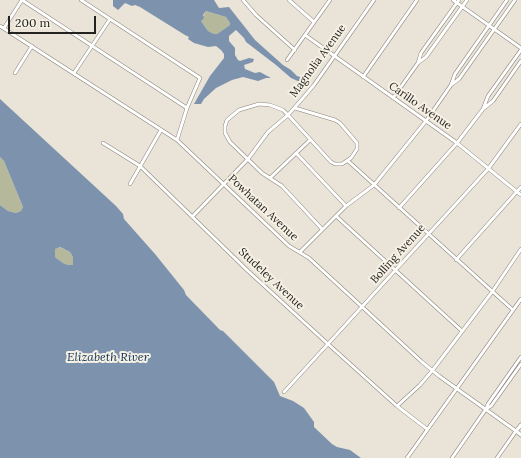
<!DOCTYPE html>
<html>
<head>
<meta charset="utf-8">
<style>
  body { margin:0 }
  #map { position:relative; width:521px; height:458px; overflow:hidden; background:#e9e3d8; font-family:Lora,serif }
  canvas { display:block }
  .scale { position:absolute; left:8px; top:16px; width:88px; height:18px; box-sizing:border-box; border:2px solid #24221e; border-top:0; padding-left:5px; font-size:12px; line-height:14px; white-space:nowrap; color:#24221e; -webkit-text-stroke:3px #f6f1e5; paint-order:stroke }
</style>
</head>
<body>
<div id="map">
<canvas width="521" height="458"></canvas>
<div class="scale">200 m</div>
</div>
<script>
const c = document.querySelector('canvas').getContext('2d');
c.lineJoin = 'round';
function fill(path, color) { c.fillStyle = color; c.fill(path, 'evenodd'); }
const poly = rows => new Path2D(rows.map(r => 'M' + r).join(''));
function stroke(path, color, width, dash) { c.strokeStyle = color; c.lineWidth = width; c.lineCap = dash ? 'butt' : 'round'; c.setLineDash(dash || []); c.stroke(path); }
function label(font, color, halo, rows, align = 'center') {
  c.font = font + ' Lora,serif'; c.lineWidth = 4; c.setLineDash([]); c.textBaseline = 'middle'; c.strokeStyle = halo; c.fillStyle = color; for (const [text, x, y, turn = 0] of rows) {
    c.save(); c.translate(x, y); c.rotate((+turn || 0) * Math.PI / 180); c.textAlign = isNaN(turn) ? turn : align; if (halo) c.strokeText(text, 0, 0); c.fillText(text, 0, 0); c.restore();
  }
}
fill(poly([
  [206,11,226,17,230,23,230,25,217,34,214,34,208,31,201,21],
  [0,157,4,161,23,207,21,211,16,213,8,211,0,205],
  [59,247,70,252,73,257,73,265,68,265,63,263,55,257,55,249]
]), '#b6b89c');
fill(poly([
  [113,0,214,0,219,8,229,7,255,40,283,65,291,70,297,76,309,80,308,82,300,82,291,78,276,65,246,42,244,38,236,30,229,36,229,41,235,48,235,55,238,60,240,61,249,58,254,59,253,62,244,65,245,69,255,73,260,72,271,78,266,78,258,81,243,77,232,80,216,88,204,99,201,104,194,104,210,76,224,58,224,54,221,50,216,46,208,47,194,43,188,39,189,37,185,35,140,7,135,5,132,6,125,3,118,10,113,6],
  [206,11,226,17,230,23,230,25,217,34,214,34,208,31,201,21,204,18,203,15],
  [0,99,116,206,123,214,124,219,155,254,184,290,186,295,220,330,223,331,274,382,280,396,293,401,304,408,314,422,314,427,332,444,337,447,350,450,361,458,0,458,0,205,8,211,16,213,21,211,23,207,4,161,0,157],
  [60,247,70,252,73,257,73,265,68,265,63,263,55,257,55,249]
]), '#7d93ad');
const minor = poly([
  [22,0,187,108],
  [81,0,200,78,187,108,177,140],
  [243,0,256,15,295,50],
  [289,0,314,22],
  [453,0,521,48],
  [0,26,177,140,289,246,309,258,422,362,439,376,516,431,497,458],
  [4,28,22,0],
  [305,35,457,143,521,195],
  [287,60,330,0],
  [418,63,426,57,467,0],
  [15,73,32,46],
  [74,73,110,19],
  [363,77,417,0],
  [451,85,459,79,515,0],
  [393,98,418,63,421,53,459,0],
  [295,108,335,120,340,123,357,143,357,149,351,158,342,164,335,164,331,162,288,115,283,110,270,105,259,104,239,110,227,120,225,126,225,133,230,142,262,173,282,186,322,229],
  [483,109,493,101,521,61],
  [103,143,140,166,248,271,328,344,397,406,427,429],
  [296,153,346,206],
  [348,161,513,310],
  [270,178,310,140],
  [130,184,161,130],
  [399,208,457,143,483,109,488,96,521,50],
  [336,216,462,331],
  [192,217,248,159,268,132,288,115,303,98,314,85,374,0],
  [300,252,346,206,374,185,426,121,451,85,455,74,507,0],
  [456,260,521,187],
  [284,392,488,169,521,124],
  [397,406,420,385,432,371,492,292,521,249],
  [486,409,491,406,521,364],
  [407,458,521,299],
  [452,458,486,409,488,404,521,357]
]);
const tertiary = poly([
  [521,425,516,431,521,435]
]);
stroke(minor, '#8b857b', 4);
stroke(tertiary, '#8b857b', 4.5);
stroke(minor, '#fff', 3);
stroke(tertiary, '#fff', 3.5);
label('11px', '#24221e', '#f6f1e5', [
  ["Magnolia Avenue",318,61,-54],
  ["Carillo Avenue",420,106,35],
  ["Powhatan Avenue",263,208,43],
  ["Bolling Avenue",398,254,-48],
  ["Studeley Avenue",271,279,43]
]);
label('italic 12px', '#0d3054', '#f6f1e5', [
  ["Elizabeth River",108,358]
]);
</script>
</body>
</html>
